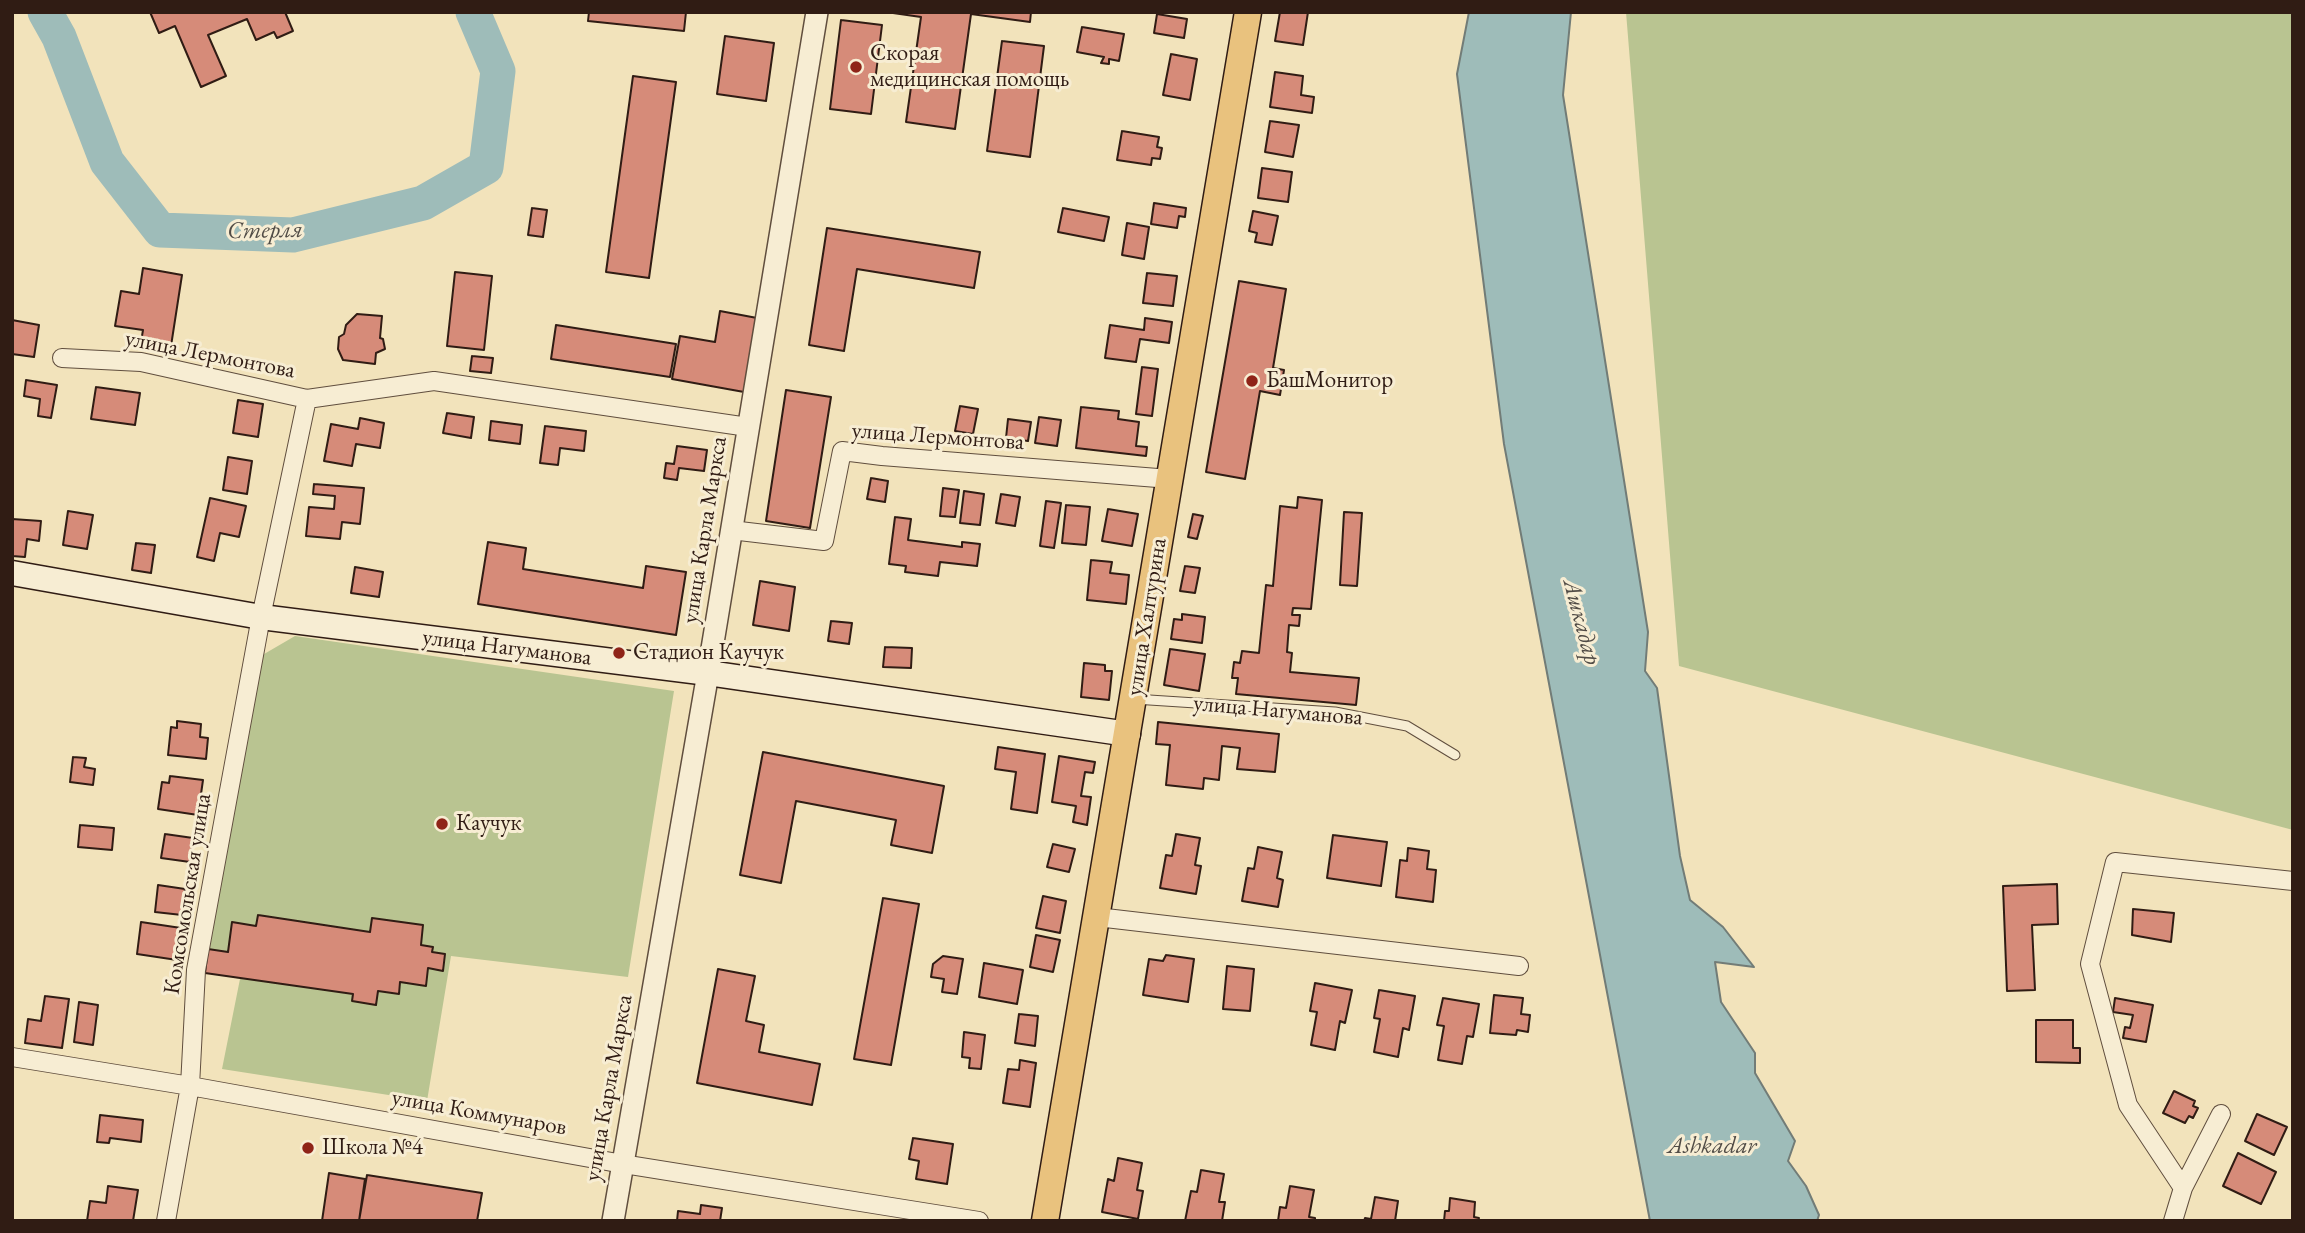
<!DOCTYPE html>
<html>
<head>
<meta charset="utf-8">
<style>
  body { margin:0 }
  #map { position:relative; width:2305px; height:1233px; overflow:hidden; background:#f2e3bb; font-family:"EB Garamond",serif }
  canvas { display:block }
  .frame { position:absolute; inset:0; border:14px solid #301c14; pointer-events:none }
</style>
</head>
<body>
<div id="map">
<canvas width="2305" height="1233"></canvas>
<div class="frame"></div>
</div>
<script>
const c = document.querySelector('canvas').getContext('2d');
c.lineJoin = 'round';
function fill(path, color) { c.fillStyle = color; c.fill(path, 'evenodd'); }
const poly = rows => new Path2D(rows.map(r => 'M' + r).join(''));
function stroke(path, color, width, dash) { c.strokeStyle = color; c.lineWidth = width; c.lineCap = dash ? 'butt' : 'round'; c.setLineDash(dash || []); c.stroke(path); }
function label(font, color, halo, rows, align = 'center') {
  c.font = font + ' "EB Garamond",serif'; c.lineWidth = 6; c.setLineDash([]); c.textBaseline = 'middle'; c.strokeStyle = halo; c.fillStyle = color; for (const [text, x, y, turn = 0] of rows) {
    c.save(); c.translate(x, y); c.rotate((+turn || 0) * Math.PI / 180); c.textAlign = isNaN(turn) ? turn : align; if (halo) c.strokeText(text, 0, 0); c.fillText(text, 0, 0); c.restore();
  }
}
fill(poly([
  [1626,12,2293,12,2293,830,1679,666],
  [295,636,674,691,628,977,451,956,427,1101,222,1069,240,979,206,971,259,657]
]), '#b9c491');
const water = poly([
  [1469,12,1571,12,1563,95,1648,632,1645,671,1657,688,1680,856,1690,900,1723,927,1754,967,1715,962,1721,1002,1755,1053,1755,1073,1795,1141,1788,1161,1806,1186,1819,1215,1817,1221,1650,1221,1504,444,1457,74,1469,12]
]);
fill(water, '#9ebcb9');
stroke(water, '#727c77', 2);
stroke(poly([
  [45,12,59,37,107,162,160,230,293,235,423,203,486,167,498,71,473,12]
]), '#9ebcb9', 35);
const building = poly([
  [150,12,285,12,293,31,277,38,274,32,256,40,247,19,208,35,226,76,201,87,175,26,159,33,150,12],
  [589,12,686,12,684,31,588,21,589,12],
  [886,12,1031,12,1030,22,971,14,955,129,906,122,921,17,886,12],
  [1280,12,1308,12,1303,45,1275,41,1280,12],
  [1157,14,1187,19,1184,38,1154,33,1157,14],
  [841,20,882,25,871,114,830,109,841,20],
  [1082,27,1124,34,1119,61,1109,59,1109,64,1101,63,1104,57,1077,52,1082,27],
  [725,36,774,43,766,101,717,94,725,36],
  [1002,41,1044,46,1030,157,987,151,1002,41],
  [1171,54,1197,59,1190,100,1163,95,1171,54],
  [1275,72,1303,76,1301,95,1314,97,1312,113,1270,107,1275,72],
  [633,76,676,82,649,278,606,272,633,76],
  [1270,121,1299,125,1293,157,1265,152,1270,121],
  [1122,131,1159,137,1157,147,1162,148,1160,159,1152,158,1151,165,1117,160,1122,131],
  [1262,168,1292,172,1288,202,1258,198,1262,168],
  [1154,203,1186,208,1185,217,1179,216,1177,228,1151,224,1154,203],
  [532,208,547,210,543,237,528,235,532,208],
  [1063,208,1109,217,1104,241,1058,232,1063,208],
  [1253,211,1278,216,1272,245,1255,242,1257,233,1249,231,1253,211],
  [1127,223,1149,227,1144,259,1122,255,1127,223],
  [827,228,980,252,974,288,857,269,844,351,809,345,827,228],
  [143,268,182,275,171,346,141,342,143,330,115,326,121,291,139,294,143,268],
  [455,272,492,276,484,350,447,346,455,272],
  [1147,273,1177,276,1173,306,1143,303,1147,273],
  [1239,281,1286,289,1273,368,1284,370,1280,395,1260,391,1245,479,1206,472,1239,281],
  [720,311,757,318,744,392,672,379,680,336,715,342,720,311],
  [357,314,382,316,380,338,383,339,385,349,376,353,375,364,343,360,338,349,339,337,344,334,346,325,357,314],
  [1145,318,1172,322,1169,343,1140,339,1136,362,1105,358,1110,325,1144,330,1145,318],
  [12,320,39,325,34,357,12,354,12,320],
  [556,325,676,344,670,377,551,359,556,325],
  [472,356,493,358,491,373,470,371,472,356],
  [1142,367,1158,369,1152,416,1136,414,1142,367],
  [26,380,57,385,51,418,38,416,40,399,24,396,26,380],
  [96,387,140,393,135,425,91,419,96,387],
  [786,390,831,397,810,528,766,521,786,390],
  [238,400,263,404,258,437,233,433,238,400],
  [960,406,978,409,973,434,955,431,960,406],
  [1081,407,1119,411,1118,419,1139,422,1136,446,1147,447,1146,456,1076,448,1081,407],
  [447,413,474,417,471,438,443,433,447,413],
  [1039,417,1061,420,1057,446,1035,443,1039,417],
  [360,418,384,423,380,448,356,444,352,466,324,461,331,424,358,429,360,418],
  [1008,419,1031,422,1028,441,1006,438,1008,419],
  [491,421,522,425,520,444,489,440,491,421],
  [545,426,586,431,584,451,560,448,558,465,540,463,545,426],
  [677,446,707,450,704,471,679,468,677,480,664,478,666,463,674,464,677,446],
  [228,457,252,461,247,494,223,490,228,457],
  [871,478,888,481,885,502,867,499,871,478],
  [314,484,364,488,360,524,342,522,340,539,306,536,309,507,334,509,335,496,313,494,314,484],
  [943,488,959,490,955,517,940,516,943,488],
  [964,491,984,494,980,525,960,523,964,491],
  [1001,494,1020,497,1015,526,996,523,1001,494],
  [1298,497,1322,500,1311,609,1293,608,1292,615,1300,615,1299,626,1289,625,1287,652,1292,653,1290,672,1359,678,1356,705,1236,694,1238,678,1232,678,1234,662,1240,663,1242,651,1259,653,1266,585,1273,586,1280,506,1297,508,1298,497],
  [210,498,246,506,239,537,220,533,214,561,197,557,210,498],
  [1046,501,1061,503,1054,548,1040,546,1046,501],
  [1066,505,1090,507,1086,545,1062,543,1066,505],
  [1108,509,1138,514,1132,546,1102,541,1108,509],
  [68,511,93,515,87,549,63,545,68,511],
  [1344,512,1362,513,1357,586,1340,585,1344,512],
  [1193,514,1203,516,1197,539,1188,537,1193,514],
  [895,517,911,519,908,540,962,547,962,542,980,544,977,566,940,562,938,576,905,572,906,566,889,564,895,517],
  [12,519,41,521,39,541,27,539,25,557,12,556,12,519],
  [488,542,526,548,523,569,643,588,646,566,686,572,676,635,478,604,488,542],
  [136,543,155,545,151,573,132,570,136,543],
  [1091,560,1112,562,1110,573,1129,575,1126,604,1087,600,1091,560],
  [1185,566,1200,568,1195,593,1180,591,1185,566],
  [355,567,383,572,379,597,351,593,355,567],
  [760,581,795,587,789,631,753,625,760,581],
  [1182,614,1205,617,1202,643,1171,639,1174,619,1182,620,1182,614],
  [831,621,852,623,849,644,828,641,831,621],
  [885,647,912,648,911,668,883,667,885,647],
  [1170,649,1205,654,1199,691,1164,685,1170,649],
  [1084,663,1105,665,1105,671,1112,671,1109,700,1081,697,1084,663],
  [177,721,201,724,200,737,208,738,206,759,168,755,171,727,177,728,177,721],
  [1158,722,1279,734,1275,772,1237,769,1240,748,1222,746,1219,780,1204,778,1203,789,1166,785,1170,745,1156,744,1158,722],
  [998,747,1045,754,1037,813,1011,809,1016,772,995,769,998,747],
  [763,752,944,786,932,853,891,845,896,820,796,801,781,883,740,875,763,752],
  [1059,756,1095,762,1093,773,1085,772,1081,796,1091,797,1087,825,1073,822,1076,806,1052,802,1059,756],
  [73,757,86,758,84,767,95,769,93,785,70,782,73,757],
  [170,776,203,780,198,815,158,809,162,782,169,783,170,776],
  [80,825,114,828,112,850,78,847,80,825],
  [165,834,193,838,190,862,161,858,165,834],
  [1176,834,1200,838,1195,865,1201,866,1196,894,1160,888,1166,855,1172,856,1176,834],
  [1333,835,1387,842,1381,886,1327,878,1333,835],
  [1053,844,1075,849,1069,872,1047,867,1053,844],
  [1258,847,1282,852,1277,878,1283,880,1278,907,1242,901,1248,868,1254,869,1258,847],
  [1408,848,1429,851,1427,869,1436,870,1433,902,1396,897,1400,860,1407,861,1408,848],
  [2057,884,2058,924,2032,925,2035,990,2007,991,2003,886,2057,884],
  [158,885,185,889,182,915,155,912,158,885],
  [1043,896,1066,901,1060,933,1036,928,1043,896],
  [883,898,919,904,891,1065,854,1059,883,898],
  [2133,909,2174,913,2171,942,2132,935,2133,909],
  [258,915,370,932,372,918,423,925,421,945,433,947,432,952,445,954,443,971,428,968,426,986,400,982,399,994,378,991,376,1005,352,1001,353,994,205,973,208,949,228,952,232,922,256,926,258,915],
  [141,922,181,928,177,960,137,954,141,922],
  [1036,935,1060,940,1053,972,1030,967,1036,935],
  [1166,955,1194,959,1188,1002,1143,995,1149,959,1163,961,1166,955],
  [943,956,963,959,957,994,942,992,944,979,931,977,933,964,943,956],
  [984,963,1023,970,1017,1004,979,997,984,963],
  [1227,966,1254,969,1250,1011,1223,1009,1227,966],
  [718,969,755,976,746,1021,764,1025,759,1052,820,1064,812,1105,697,1083,718,969],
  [1315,983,1352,990,1345,1023,1340,1021,1335,1050,1311,1045,1317,1012,1310,1011,1315,983],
  [1379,990,1415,996,1409,1030,1403,1028,1398,1057,1374,1052,1380,1019,1374,1018,1379,990],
  [1494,995,1523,998,1521,1014,1530,1015,1528,1032,1517,1030,1516,1035,1490,1033,1494,995],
  [45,996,69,999,62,1048,25,1043,28,1019,41,1021,45,996],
  [1443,998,1479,1004,1473,1037,1467,1036,1462,1064,1438,1060,1444,1026,1437,1025,1443,998],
  [2115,998,2153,1005,2146,1042,2123,1038,2125,1027,2130,1028,2133,1015,2113,1012,2115,998],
  [79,1002,98,1005,93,1045,74,1042,79,1002],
  [1019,1014,1038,1016,1035,1046,1015,1043,1019,1014],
  [2036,1020,2073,1020,2073,1048,2080,1048,2080,1063,2036,1062,2036,1020],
  [964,1032,985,1035,981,1069,969,1068,970,1058,962,1057,964,1032],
  [1020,1060,1036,1063,1030,1107,1003,1103,1008,1069,1019,1070,1020,1060],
  [2174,1091,2195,1101,2193,1106,2198,1108,2193,1118,2189,1116,2185,1123,2163,1113,2174,1091],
  [2257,1114,2287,1127,2274,1155,2245,1141,2257,1114],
  [100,1115,143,1120,141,1142,110,1138,109,1143,97,1142,100,1115],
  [913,1138,953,1144,947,1184,916,1179,919,1161,909,1159,913,1138],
  [2238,1153,2276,1172,2261,1204,2223,1186,2238,1153],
  [1118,1158,1142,1163,1137,1190,1143,1191,1138,1219,1102,1212,1108,1179,1114,1181,1118,1158],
  [1201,1170,1224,1174,1219,1202,1225,1202,1222,1221,1185,1221,1191,1191,1197,1192,1201,1170],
  [329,1173,365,1179,359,1221,322,1221,329,1173],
  [367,1175,482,1193,477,1221,359,1221,367,1175],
  [108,1186,138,1190,133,1221,87,1221,90,1201,106,1203,108,1186],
  [1290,1186,1314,1190,1309,1217,1315,1218,1315,1221,1278,1221,1280,1207,1286,1208,1290,1186],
  [1375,1197,1398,1201,1395,1221,1364,1221,1365,1218,1371,1219,1375,1197],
  [1450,1198,1475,1202,1474,1217,1479,1218,1478,1221,1444,1221,1445,1211,1449,1211,1450,1198],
  [701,1205,722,1208,720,1221,677,1221,678,1211,700,1214,701,1205]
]);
fill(building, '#d68b79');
stroke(building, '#301c14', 2);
const service = poly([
  [1134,699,1335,712,1407,726,1455,755]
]);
const minor = poly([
  [62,358,141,362,307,399],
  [731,530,824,541,842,451,882,456,1170,479],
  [1097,917,1519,966],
  [12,1057,190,1086,623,1164,979,1221],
  [2183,1188,2128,1105,2090,964,2115,862,2293,881],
  [166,1221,190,1086,196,970,261,617,307,399,434,381,748,427],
  [2173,1221,2183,1188,2221,1114]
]);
const tertiary = poly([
  [613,1221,708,673,817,12]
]);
const secondary = poly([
  [12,573,261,617,708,673,1128,734]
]);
const primary = poly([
  [1045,1221,1248,12]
]);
stroke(service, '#604e3e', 11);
stroke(minor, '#604e3e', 20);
stroke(tertiary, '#604e3e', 24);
stroke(secondary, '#301c14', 27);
stroke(primary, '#301c14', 29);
stroke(service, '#f7edd3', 9);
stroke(minor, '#f7edd3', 18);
stroke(tertiary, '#f7edd3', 21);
stroke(secondary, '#f7edd3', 24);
stroke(primary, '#e9c27e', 26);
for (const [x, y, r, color] of [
  [856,67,7,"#8f2418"],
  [1252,381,7,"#8f2418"],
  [619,653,7,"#8f2418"],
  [442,824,7,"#8f2418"],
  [308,1148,7,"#8f2418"]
]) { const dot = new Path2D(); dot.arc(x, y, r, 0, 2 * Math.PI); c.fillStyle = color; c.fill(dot); stroke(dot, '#f7edd3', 2.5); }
label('23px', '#301c14', '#f7edd3', [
  ["Скорая",870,54],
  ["медицинская помощь",870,80],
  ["БашМонитор",1266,381],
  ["Стадион Каучук",633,653],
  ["Каучук",456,824],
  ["Школа №4",322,1148]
], 'left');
label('23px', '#301c14', '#f7edd3', [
  ["улица Лермонтова",210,355,11],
  ["улица Лермонтова",938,437,4],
  ["улица Карла Маркса",705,530,-81],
  ["улица Халтурина",1147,617,-81],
  ["улица Нагуманова",507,648,7],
  ["улица Нагуманова",1278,711,5],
  ["Комсомольская улица",188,894,-81],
  ["улица Карла Маркса",609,1088,-80],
  ["улица Коммунаров",479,1113,10]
]);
label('italic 24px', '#514c46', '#f7edd3', [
  ["Стерля",265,231,-1],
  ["Ашкадар",1581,622,75],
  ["Ashkadar",1712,1146]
]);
</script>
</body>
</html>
